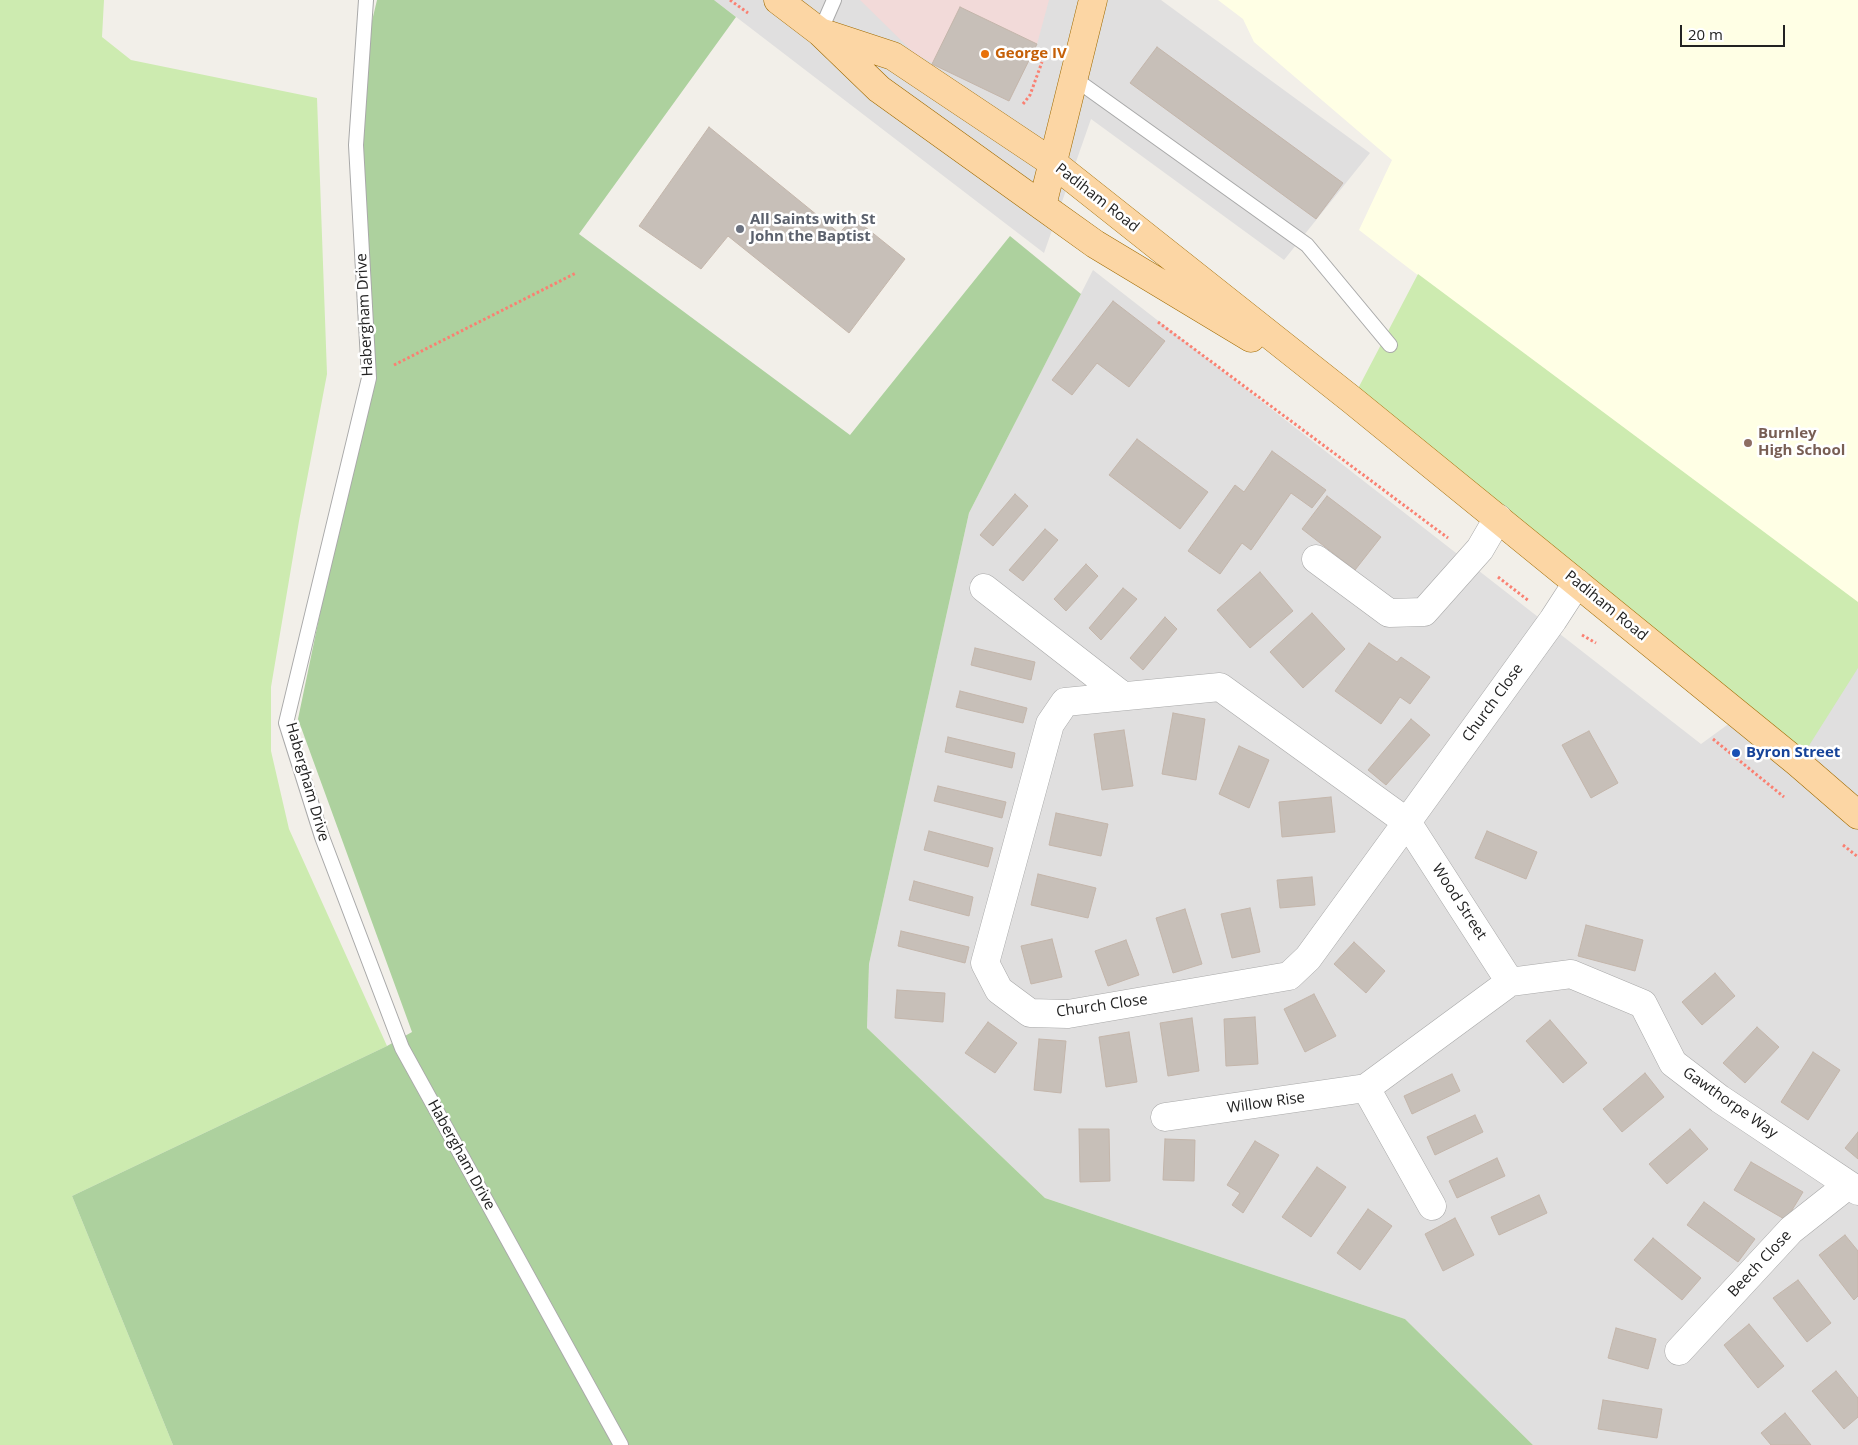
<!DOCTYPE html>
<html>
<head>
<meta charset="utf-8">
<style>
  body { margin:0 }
  #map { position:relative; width:1858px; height:1445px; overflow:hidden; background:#f2efe9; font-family:"Open Sans",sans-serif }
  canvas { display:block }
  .scale { position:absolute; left:1680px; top:25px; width:105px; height:22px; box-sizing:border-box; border:2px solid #222; border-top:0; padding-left:6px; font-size:15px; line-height:18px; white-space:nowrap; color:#222; -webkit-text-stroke:4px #fff; paint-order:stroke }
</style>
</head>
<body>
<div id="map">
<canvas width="1858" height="1445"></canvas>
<div class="scale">20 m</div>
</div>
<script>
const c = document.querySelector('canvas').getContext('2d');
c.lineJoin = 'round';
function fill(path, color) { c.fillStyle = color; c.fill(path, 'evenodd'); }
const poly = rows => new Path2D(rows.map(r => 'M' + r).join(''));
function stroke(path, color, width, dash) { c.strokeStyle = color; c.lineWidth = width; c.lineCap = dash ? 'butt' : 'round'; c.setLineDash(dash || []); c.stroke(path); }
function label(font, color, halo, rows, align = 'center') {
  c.font = font + ' "Open Sans",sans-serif'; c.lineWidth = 5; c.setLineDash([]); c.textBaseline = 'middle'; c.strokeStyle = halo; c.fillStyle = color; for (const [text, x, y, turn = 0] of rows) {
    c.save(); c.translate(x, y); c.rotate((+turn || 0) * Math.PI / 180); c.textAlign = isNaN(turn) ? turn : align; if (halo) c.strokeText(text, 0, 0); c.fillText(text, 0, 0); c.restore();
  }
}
fill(poly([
  [714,0,1161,0,1370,153,1284,260,1091,119,1044,253],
  [1093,270,1701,744,1858,630,1858,1445,1533,1445,1405,1319,1045,1198,867,1028,869,964,969,513]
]), '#e0dfdf');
fill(poly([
  [860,0,1049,0,1037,44,1009,101,915,54]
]), '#f2dad9');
fill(poly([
  [1218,0,1858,0,1858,613,1359,230,1392,160,1254,42,1243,19]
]), '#ffffe5');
fill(poly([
  [0,0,104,0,102,37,131,60,317,98,327,374,299,521,271,687,271,751,289,829,387,1046,72,1196,173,1445,0,1445],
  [1418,274,1858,602,1858,668,1798,763,1352,400]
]), '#cdebb0');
fill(poly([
  [377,0,714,0,736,17,579,234,850,435,1010,236,1081,294,969,513,869,964,867,1028,1045,1198,1405,1319,1533,1445,173,1445,72,1196,387,1046,412,1032,298,719,369,378,361,67]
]), '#add19e');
const building = poly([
  [960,7,1037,44,1009,101,932,64,960,7],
  [1157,47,1343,183,1316,219,1130,83,1157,47],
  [709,127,839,233,854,218,905,259,849,333,728,236,701,269,639,226,709,127],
  [1113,301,1165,341,1129,387,1097,363,1072,395,1052,380,1113,301],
  [1137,439,1208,492,1180,529,1109,475,1137,439],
  [1272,451,1326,490,1312,508,1291,493,1251,550,1242,543,1220,574,1188,551,1235,485,1244,492,1272,451],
  [1015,494,1028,506,993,546,980,535,1015,494],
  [1327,496,1381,537,1355,570,1302,529,1327,496],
  [1045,529,1058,540,1023,581,1009,570,1045,529],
  [1086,564,1098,576,1066,611,1054,599,1086,564],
  [1260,572,1293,611,1250,648,1217,610,1260,572],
  [1123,588,1137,599,1101,640,1089,628,1123,588],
  [1312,613,1345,649,1303,688,1270,652,1312,613],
  [1165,617,1177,629,1143,670,1130,658,1165,617],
  [1369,643,1397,662,1401,657,1430,677,1410,704,1400,697,1381,724,1335,691,1369,643],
  [975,648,1035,662,1031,680,971,665,975,648],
  [960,691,1027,708,1023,723,956,707,960,691],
  [1173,713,1205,719,1196,780,1162,774,1173,713],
  [1411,719,1430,735,1386,785,1368,770,1411,719],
  [1124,730,1133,786,1102,790,1094,734,1124,730],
  [1589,731,1618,783,1591,798,1562,745,1589,731],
  [948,737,1015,753,1012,768,945,752,948,737],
  [1239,746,1269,760,1249,808,1219,794,1239,746],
  [938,786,1006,802,1002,818,934,801,938,786],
  [1331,797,1335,832,1282,837,1279,802,1331,797],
  [1056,813,1108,824,1101,856,1049,845,1056,813],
  [929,831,993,848,988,867,924,850,929,831],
  [1487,831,1537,852,1526,879,1475,858,1487,831],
  [1038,874,1096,888,1088,918,1031,905,1038,874],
  [1312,877,1315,905,1280,908,1277,880,1312,877],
  [914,881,973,897,969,916,909,900,914,881],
  [1250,908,1260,952,1232,958,1221,914,1250,908],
  [1185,909,1202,964,1173,973,1156,918,1185,909],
  [1586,925,1643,940,1635,971,1578,956,1586,925],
  [901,931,969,947,965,963,898,946,901,931],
  [1052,939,1062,977,1031,984,1021,946,1052,939],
  [1126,940,1139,975,1108,986,1095,951,1126,940],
  [1354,942,1385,971,1366,993,1334,964,1354,942],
  [1715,973,1735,996,1702,1025,1682,1002,1715,973],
  [897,990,945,993,943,1022,895,1018,897,990],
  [1314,994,1336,1036,1305,1052,1284,1009,1314,994],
  [1255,1017,1258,1064,1226,1066,1224,1019,1255,1017],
  [1192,1018,1199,1071,1168,1076,1160,1023,1192,1018],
  [1550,1020,1587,1063,1563,1083,1526,1041,1550,1020],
  [988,1022,1017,1043,995,1073,965,1053,988,1022],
  [1757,1027,1779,1047,1745,1083,1723,1063,1757,1027],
  [1129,1032,1137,1082,1106,1087,1099,1037,1129,1032],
  [1039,1039,1066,1041,1061,1093,1034,1090,1039,1039],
  [1813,1052,1840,1070,1808,1120,1781,1102,1813,1052],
  [1645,1073,1664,1097,1622,1132,1603,1109,1645,1073],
  [1452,1074,1460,1091,1412,1114,1404,1096,1452,1074],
  [1475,1115,1483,1132,1435,1155,1427,1137,1475,1115],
  [1079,1129,1109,1129,1110,1181,1080,1182,1079,1129],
  [1690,1129,1708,1149,1667,1184,1649,1164,1690,1129],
  [1858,1132,1858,1159,1845,1148,1858,1132],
  [1165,1139,1195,1140,1194,1181,1163,1180,1165,1139],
  [1255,1141,1279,1155,1243,1213,1232,1205,1240,1193,1227,1185,1255,1141],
  [1497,1158,1505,1176,1457,1198,1449,1181,1497,1158],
  [1751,1162,1803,1192,1786,1220,1734,1190,1751,1162],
  [1317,1167,1346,1187,1311,1237,1282,1217,1317,1167],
  [1539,1195,1547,1213,1499,1235,1491,1217,1539,1195],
  [1704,1202,1755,1239,1738,1262,1687,1225,1704,1202],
  [1368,1209,1392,1226,1360,1270,1337,1253,1368,1209],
  [1455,1218,1474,1255,1443,1271,1425,1234,1455,1218],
  [1845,1235,1858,1251,1858,1296,1854,1300,1819,1255,1845,1235],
  [1653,1238,1701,1278,1682,1300,1634,1260,1653,1238],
  [1798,1280,1831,1323,1807,1342,1773,1298,1798,1280],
  [1749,1324,1784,1366,1758,1388,1724,1345,1749,1324],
  [1616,1328,1656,1339,1648,1369,1608,1358,1616,1328],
  [1836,1371,1858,1398,1858,1417,1844,1429,1812,1391,1836,1371],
  [1603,1400,1662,1409,1657,1438,1598,1429,1603,1400],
  [1785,1413,1811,1445,1771,1445,1761,1433,1785,1413]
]);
fill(building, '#c7bfb8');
stroke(building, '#c4b6ab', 1);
const lane = poly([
  [366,0,356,145,369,378,286,723,322,837,402,1048,621,1445],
  [820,32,834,0],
  [1075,79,1307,245,1390,345]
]);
const street = poly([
  [1316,559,1389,613,1424,612,1480,549,1498,518],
  [984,588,1123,696],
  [1510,982,1407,822,1220,687,1065,702,1050,724,985,963,999,990,1030,1013,1068,1014,1289,976,1308,958,1407,822,1553,620,1577,583],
  [1366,1088,1432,1206],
  [1165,1117,1366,1088,1510,982,1571,974,1643,1004,1673,1063,1720,1099,1858,1191],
  [1679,1351,1791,1230,1848,1185]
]);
const primary = poly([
  [778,0,820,32,879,89,1042,206,1095,244,1251,338],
  [820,32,893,56,1053,163,1352,400,1798,763,1858,815],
  [1042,206,1093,0]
]);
stroke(lane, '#a9a9a9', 16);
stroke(street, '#a9a9a9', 29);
stroke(primary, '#a06b00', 29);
stroke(poly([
  [730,0,748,13],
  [1023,104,1030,95,1042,62],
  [1158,322,1448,538],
  [394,365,576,273],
  [1498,577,1529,601],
  [1582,635,1596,643],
  [1713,739,1784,797],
  [1843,845,1858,857]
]), '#fa8072', 3, [2.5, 2.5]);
stroke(lane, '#fff', 14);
stroke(street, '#fff', 28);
stroke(primary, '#fcd6a4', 28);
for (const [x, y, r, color] of [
  [985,54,5,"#e8710a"],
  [740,229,5,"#6b7280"],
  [1748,443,5,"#8d6e63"],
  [1736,753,5,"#1a4fb4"]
]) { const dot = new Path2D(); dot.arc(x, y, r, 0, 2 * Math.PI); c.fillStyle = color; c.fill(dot); stroke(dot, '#fff', 2); }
label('bold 15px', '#c56008', '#fff', [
  ["George IV",995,54]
], 'left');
label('15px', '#222', '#fff', [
  ["Padiham Road",1097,198,38],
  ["Habergham Drive",365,315,-93],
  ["Padiham Road",1606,606,39],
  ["Church Close",1493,703,-54],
  ["Habergham Drive",307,782,74],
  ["Wood Street",1459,902,57],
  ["Church Close",1102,1006,-8],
  ["Willow Rise",1266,1103,-8],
  ["Gawthorpe Way",1730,1103,35],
  ["Habergham Drive",461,1155,61],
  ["Beech Close",1760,1264,-47]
]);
label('bold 15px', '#5b616d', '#fff', [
  ["All Saints with St",750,220],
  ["John the Baptist",750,237]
], 'left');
label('bold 15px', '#785e54', '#fff', [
  ["Burnley",1758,434],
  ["High School",1758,451]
], 'left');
label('bold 15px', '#164399', '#fff', [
  ["Byron Street",1746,753]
], 'left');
</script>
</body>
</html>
